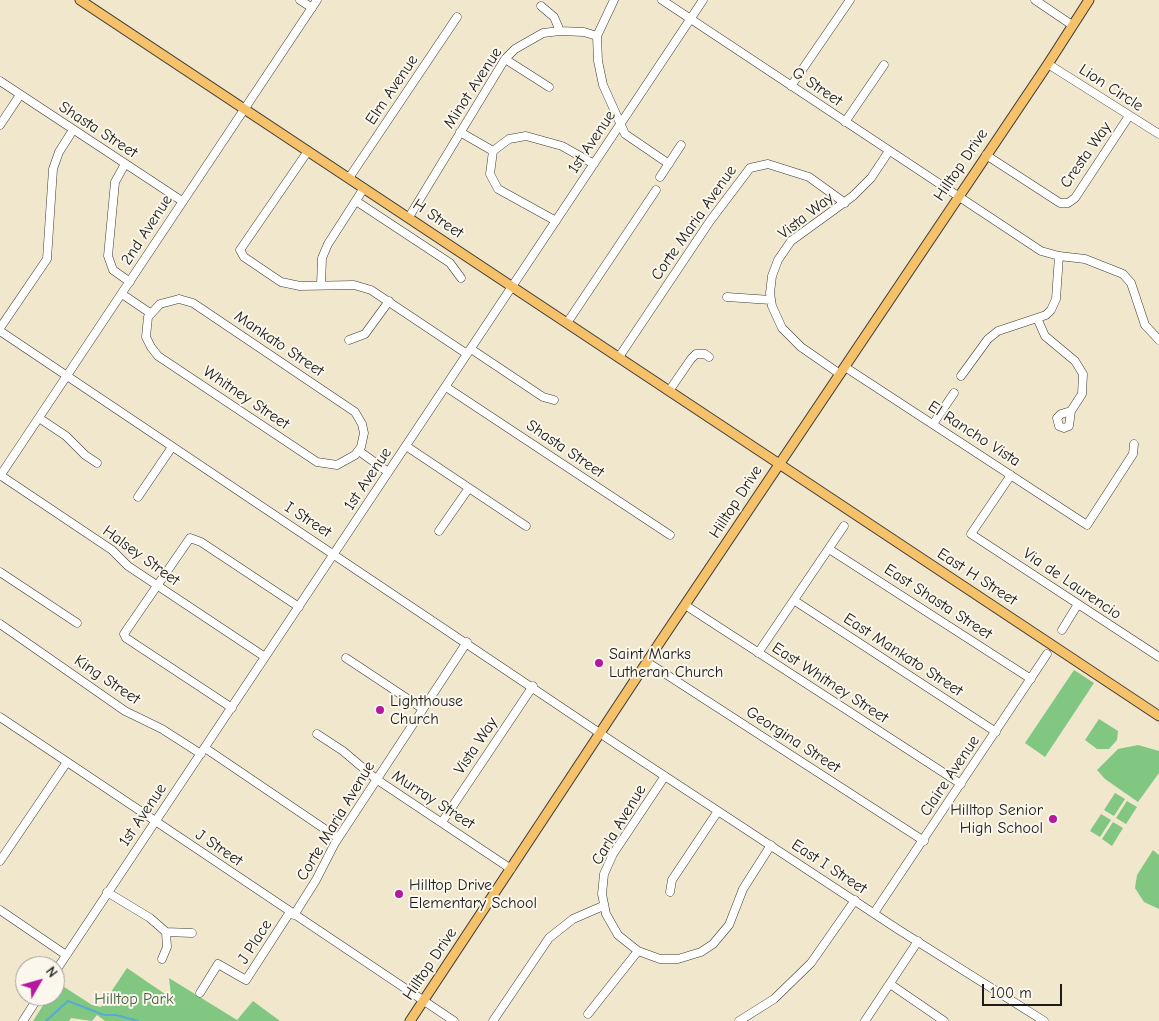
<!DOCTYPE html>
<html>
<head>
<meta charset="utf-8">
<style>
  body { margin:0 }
  #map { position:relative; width:1159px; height:1021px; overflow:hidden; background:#f0e7cc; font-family:"Comic Neue",sans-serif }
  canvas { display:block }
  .north { position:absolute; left:15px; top:956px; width:50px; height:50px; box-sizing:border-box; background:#fbf7ec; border:1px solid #a29f99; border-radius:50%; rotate:52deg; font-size:14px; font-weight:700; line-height:20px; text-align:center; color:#1c1c1c }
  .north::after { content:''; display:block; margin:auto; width:18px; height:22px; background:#b5179e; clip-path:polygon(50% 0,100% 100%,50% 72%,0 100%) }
  .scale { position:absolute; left:982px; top:984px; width:80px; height:22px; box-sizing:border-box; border:2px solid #1c1c1c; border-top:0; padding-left:6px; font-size:15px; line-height:18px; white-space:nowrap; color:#1c1c1c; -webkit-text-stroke:4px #fbf7ec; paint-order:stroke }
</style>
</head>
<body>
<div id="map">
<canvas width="1159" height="1021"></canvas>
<div class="north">N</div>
<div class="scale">100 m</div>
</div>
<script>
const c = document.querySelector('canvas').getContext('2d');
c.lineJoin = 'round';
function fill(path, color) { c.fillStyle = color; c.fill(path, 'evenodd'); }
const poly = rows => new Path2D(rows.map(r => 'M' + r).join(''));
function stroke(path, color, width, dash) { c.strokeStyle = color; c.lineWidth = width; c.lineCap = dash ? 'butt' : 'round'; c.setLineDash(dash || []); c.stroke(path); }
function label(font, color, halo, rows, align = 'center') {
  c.font = font + ' "Comic Neue",sans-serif'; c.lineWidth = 4; c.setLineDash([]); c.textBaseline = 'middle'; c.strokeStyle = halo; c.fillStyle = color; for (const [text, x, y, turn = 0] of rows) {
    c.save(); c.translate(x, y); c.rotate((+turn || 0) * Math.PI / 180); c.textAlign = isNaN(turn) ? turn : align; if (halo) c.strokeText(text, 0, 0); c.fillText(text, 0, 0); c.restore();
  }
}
fill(poly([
  [1074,670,1094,683,1045,757,1025,743],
  [1099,719,1118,731,1117,740,1109,749,1097,749,1085,740],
  [1138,745,1159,751,1159,773,1138,802,1105,779,1097,770,1118,749],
  [1115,793,1125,799,1114,816,1104,810],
  [1127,801,1137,807,1126,824,1116,818],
  [1101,814,1111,820,1100,837,1090,831],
  [1113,822,1123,828,1112,846,1102,839],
  [1153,850,1159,855,1159,909,1144,902,1135,888,1137,875],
  [127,968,165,994,171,995,169,978,237,1020,253,1001,280,1021,105,1021,97,1015,92,1021,71,1018,69,1021,33,1021,49,996,55,996,55,987,58,983,92,1005,101,1007]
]), '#81c781');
stroke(poly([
  [46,1021,68,1001,104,1015,116,1015,138,1021]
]), '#55acd2', 2);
const minor = poly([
  [300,0,312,8],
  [614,0,597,36,598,61,603,85,625,134,669,164],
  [662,0,1041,251,1059,256,1085,259,1123,274,1131,283,1145,325,1159,340],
  [1035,0,1072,25],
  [541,6,554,17,560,31],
  [505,59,549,87],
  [1048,64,1159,134],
  [0,81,182,201],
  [791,86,850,0],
  [845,122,884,65],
  [0,125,20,95],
  [460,132,493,151],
  [308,151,240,250,244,257,281,282,300,286,354,285,371,290,467,354],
  [493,151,509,139,526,136,562,146,594,164],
  [493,151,490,174,498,189,556,221],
  [986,155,1060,203,1068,203,1075,198,1129,116],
  [125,164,115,182,108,256,113,270,130,282],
  [660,177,681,145],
  [349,178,457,17],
  [356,201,450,263,461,278],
  [409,217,505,59,515,49,543,33,560,31,584,32,597,36],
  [321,285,322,258,328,244,364,188],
  [122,294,150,313],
  [727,297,771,300],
  [179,299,193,303,355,412,362,424,364,433,361,447,355,455,337,465,317,462,158,356,151,347,146,337,148,317,160,304,179,299],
  [1037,318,1045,336,1075,361,1083,374,1082,394,1071,411,1061,414,1057,418,1059,426,1064,428,1069,426,1071,411],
  [567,323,656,190],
  [0,328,47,259,53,169,59,152,73,130],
  [0,331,619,746,899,930,1044,1021],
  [349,340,365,334,389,301],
  [471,349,543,397,554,400],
  [619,357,710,221,750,168,768,164,809,177,845,203],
  [845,367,1087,525,1133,454,1134,444],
  [840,374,801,347,782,328,772,306,770,293,772,276,778,260,791,241,853,196,871,178,889,151],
  [961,376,988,339,998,331,1046,315,1051,310,1056,299,1059,256],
  [446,387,670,535],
  [669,391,691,359,696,354,705,354,709,357],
  [39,418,66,436,85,455,97,463],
  [933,424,954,393],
  [406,446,526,526],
  [359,451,388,472],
  [0,475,112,550,128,566,265,657],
  [1011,475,971,534,1159,657],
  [0,476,317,0],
  [138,497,172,447],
  [439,531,469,488],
  [829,549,1031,679],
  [0,572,77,623],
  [795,601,996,732],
  [685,605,961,784],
  [0,624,125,711,162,729,201,754],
  [1062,630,1078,604],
  [758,653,844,526],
  [346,658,423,709],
  [647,662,924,841],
  [232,708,126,638,124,634,128,628,190,538,201,542,299,607],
  [0,717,454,1021],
  [317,734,343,751,376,779,511,869],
  [205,748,338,838],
  [665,776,613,854,604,874,602,894,606,914,618,935,638,951,660,959,678,959,701,952,713,944,729,925,743,889,771,845],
  [442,822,533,686],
  [0,861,67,762],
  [107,892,150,918,166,932,167,947,162,959],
  [670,892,672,880,718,811],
  [0,910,66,955],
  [874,913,1047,654],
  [294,915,316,880,335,843,467,642],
  [166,932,192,933],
  [55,972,703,0],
  [890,984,944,1021],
  [200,993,218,964,246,980,290,912],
  [588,1014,638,951],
  [23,1021,39,996],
  [493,1021,549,938,573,919,603,906],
  [739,1021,774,999,811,963,855,900],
  [865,1021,918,941]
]);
const major = poly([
  [80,0,1159,716],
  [410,1021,662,639,1048,64,1089,0]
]);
stroke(minor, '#3c3a36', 9);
stroke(major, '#3c3a36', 11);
stroke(minor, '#fff', 8);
stroke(major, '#f5c16b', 9);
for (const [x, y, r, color] of [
  [599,663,5,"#b5179e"],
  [380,710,5,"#b5179e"],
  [1053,819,5,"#b5179e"],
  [399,894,5,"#b5179e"]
]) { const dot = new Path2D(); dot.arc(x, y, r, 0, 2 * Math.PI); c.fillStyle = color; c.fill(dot); stroke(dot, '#fbf7ec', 2); }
label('16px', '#1c1c1c', '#fbf7ec', [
  ["G Street",817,87,34],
  ["Minot Avenue",473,88,-57],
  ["Lion Circle",1111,88,33],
  ["Elm Avenue",392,90,-56],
  ["Shasta Street",98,130,33],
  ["1st Avenue",592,142,-56],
  ["Cresta Way",1086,155,-55],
  ["Hilltop Drive",961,165,-56],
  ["Vista Way",806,216,-38],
  ["H Street",438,219,34],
  ["Corte Maria Avenue",694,223,-55],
  ["2nd Avenue",147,230,-57],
  ["Mankato Street",279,344,34],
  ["Whitney Street",246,398,34],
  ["El Rancho Vista",974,434,33],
  ["Shasta Street",565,449,34],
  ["1st Avenue",368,479,-56],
  ["Hilltop Drive",736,502,-57],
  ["I Street",308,520,33],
  ["Halsey Street",141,556,36],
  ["East H Street",977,577,33],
  ["Via de Laurencio",1072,584,34],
  ["East Shasta Street",938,602,33],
  ["East Mankato Street",903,655,33],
  ["King Street",107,680,34],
  ["East Whitney Street",830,683,33],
  ["Georgina Street",793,740,33],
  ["Vista Way",476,746,-56],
  ["Claire Avenue",950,776,-56],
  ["Murray Street",433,800,33],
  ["1st Avenue",143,815,-56],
  ["Corte Maria Avenue",336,821,-59],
  ["Carla Avenue",619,825,-59],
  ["J Street",219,848,34],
  ["East I Street",829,867,33],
  ["J Place",255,942,-57],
  ["Hilltop Drive",430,964,-56]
]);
label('16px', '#1c1c1c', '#fbf7ec', [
  ["Saint Marks",609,654],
  ["Lutheran Church",609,672],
  ["Lighthouse",390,701],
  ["Church",390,719],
  ["Hilltop Senior",1043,810,"right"],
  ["High School",1043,828,"right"],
  ["Hilltop Drive",409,885],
  ["Elementary School",409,903]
], 'left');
label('16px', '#446044', '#fbf7ec', [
  ["Hilltop Park",134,999]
]);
</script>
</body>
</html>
